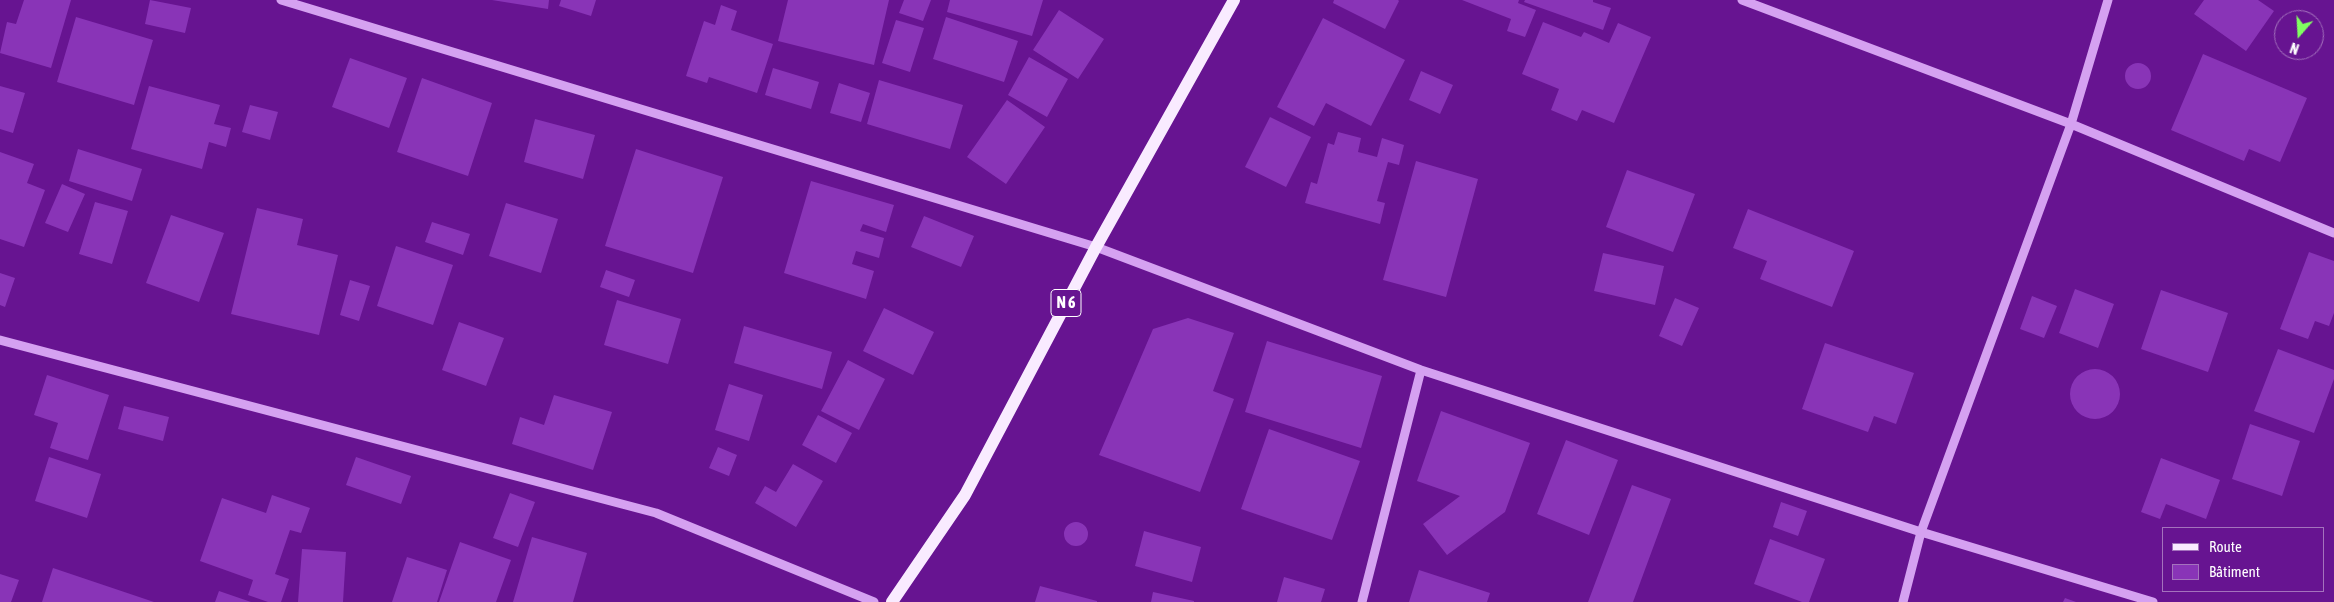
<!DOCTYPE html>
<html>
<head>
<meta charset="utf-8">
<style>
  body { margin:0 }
  #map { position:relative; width:2334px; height:602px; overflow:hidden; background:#671491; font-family:"Asap Condensed",sans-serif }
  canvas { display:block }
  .legend { position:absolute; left:2162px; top:527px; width:162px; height:65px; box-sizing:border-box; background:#671491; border:1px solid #a472bd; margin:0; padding:6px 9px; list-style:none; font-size:15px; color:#fff }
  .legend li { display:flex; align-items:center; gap:10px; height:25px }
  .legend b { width:25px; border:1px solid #a472bd }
  .north { position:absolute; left:2274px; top:10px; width:50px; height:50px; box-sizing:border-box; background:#671491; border:1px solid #a472bd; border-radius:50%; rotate:199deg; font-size:14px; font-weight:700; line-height:20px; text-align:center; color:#fff }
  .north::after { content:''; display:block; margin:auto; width:18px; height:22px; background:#80ff61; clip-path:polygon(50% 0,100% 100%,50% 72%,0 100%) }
</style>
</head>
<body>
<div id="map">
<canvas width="2334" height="602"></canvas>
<ul class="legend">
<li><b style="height:6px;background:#f9ebff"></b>Route</li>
<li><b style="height:14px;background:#8934b7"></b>Bâtiment</li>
</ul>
<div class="north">N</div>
</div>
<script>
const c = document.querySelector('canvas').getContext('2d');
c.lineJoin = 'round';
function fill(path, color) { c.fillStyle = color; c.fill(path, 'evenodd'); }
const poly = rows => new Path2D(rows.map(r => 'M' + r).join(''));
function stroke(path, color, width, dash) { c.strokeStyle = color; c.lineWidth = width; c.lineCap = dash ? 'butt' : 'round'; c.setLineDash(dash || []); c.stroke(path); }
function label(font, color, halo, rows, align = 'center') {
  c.font = font + ' "Asap Condensed",sans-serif'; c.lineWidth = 4; c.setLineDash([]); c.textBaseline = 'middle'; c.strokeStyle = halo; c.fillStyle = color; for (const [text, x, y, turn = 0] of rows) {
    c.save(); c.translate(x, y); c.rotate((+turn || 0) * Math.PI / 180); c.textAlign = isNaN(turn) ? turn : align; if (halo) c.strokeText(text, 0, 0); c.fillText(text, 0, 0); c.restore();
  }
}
fill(poly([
  [24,0,71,0,51,68,0,53,7,22,16,24],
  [150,0,191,8,185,33,145,24],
  [492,0,549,0,548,9],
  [561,0,596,0,591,16,559,6],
  [788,0,889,0,874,65,778,41],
  [904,0,931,0,923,21,899,13],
  [950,0,1043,0,1032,36,947,12],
  [1334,0,1398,0,1399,1,1385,29,1333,3],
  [1462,0,1519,0,1518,3,1536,10,1525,37,1507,31,1511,19],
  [1525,0,1593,0,1593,2,1611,8,1603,30,1524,2],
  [2204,0,2258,0,2274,11,2246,51,2194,14],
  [721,5,737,11,731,30,773,44,757,93,709,77,707,83,686,76,704,21,715,25],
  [1059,10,1104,39,1078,79,1033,50],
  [76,17,153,40,134,105,57,82],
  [946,17,1018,41,1004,82,933,59],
  [1323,18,1405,60,1371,126,1326,103,1314,126,1277,107],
  [896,20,924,28,910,72,882,63],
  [1543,22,1581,37,1584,32,1609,43,1618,23,1651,37,1614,123,1582,110,1577,121,1551,110,1559,89,1522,74],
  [2203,54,2307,98,2280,162,2249,149,2244,161,2171,130],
  [1029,57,1068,79,1047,117,1008,95],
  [350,58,407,78,389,128,332,107],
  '2125 76a13 13 0 1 1 26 0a13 13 0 1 1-26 0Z',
  [773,68,819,82,811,109,765,95],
  [1421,71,1453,85,1440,114,1409,100],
  [422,78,492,103,468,176,397,152],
  [879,80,963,105,950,149,867,124],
  [839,83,870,93,861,122,830,113],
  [0,86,25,93,13,133,0,129],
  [149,86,220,105,214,124,231,128,226,147,209,142,202,169,131,149],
  [1007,100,1045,127,1006,184,967,157],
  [250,105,278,112,270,140,242,132],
  [1270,117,1311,137,1286,187,1245,167],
  [535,119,595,135,583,179,524,162],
  [1338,132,1361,138,1358,152,1377,157,1382,138,1404,145,1399,165,1388,162,1377,201,1385,203,1380,224,1305,203,1311,182,1317,184,1328,143,1334,145],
  [78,149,142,169,132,201,69,181],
  [636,149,723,177,693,273,605,246],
  [0,152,34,164,27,183,45,190,24,247,0,239],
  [1416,161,1478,179,1446,297,1383,280],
  [1627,170,1695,194,1673,252,1606,227],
  [811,181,894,205,886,232,863,224,860,231,884,238,879,258,856,251,852,264,874,271,866,299,784,273],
  [62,184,85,194,68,232,45,223],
  [95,202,128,211,112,264,79,254],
  [506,203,558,219,541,273,489,256],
  [257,208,303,219,297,245,338,255,319,335,231,314],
  [1748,209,1854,251,1832,307,1760,279,1767,261,1733,248],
  [171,215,224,233,199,302,146,283],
  [924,216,974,236,961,267,911,247],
  [432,222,470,234,463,255,425,242],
  [396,246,453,265,433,325,377,306],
  [2309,252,2334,261,2334,313,2329,326,2315,321,2308,339,2280,329],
  [1603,253,1664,266,1655,305,1594,291],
  [606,270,635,280,629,297,600,287],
  [0,273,15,278,5,307,0,305],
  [350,280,370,286,359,321,340,315],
  [2075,289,2114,304,2098,348,2059,333],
  [2161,290,2228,313,2208,372,2141,349],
  [2032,296,2057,306,2044,338,2020,329],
  [1675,298,1699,308,1682,346,1659,336],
  [617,300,681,319,668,364,604,345],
  [884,308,934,332,913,375,863,351],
  [1188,318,1234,333,1213,391,1234,399,1200,492,1099,455,1153,329],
  [459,322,504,338,486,386,442,370],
  [744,326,832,352,822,389,734,363],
  [1267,341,1382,376,1361,448,1245,412],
  [1825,343,1914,373,1896,424,1874,416,1868,432,1802,409],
  [2278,349,2334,370,2334,379,2314,433,2254,411],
  [848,360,885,379,859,430,821,411],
  '2070 394a25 25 0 1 1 50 0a25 25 0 1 1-50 0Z',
  [47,375,109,395,88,460,50,448,58,423,34,415],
  [729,384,763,395,749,441,715,430],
  [554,395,612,412,593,470,512,444,520,417,544,425],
  [124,406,169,417,163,441,118,429],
  [1441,411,1530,443,1505,512,1447,555,1423,524,1460,496,1417,481],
  [818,415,852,433,836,463,802,445],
  [2250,424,2300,441,2282,496,2232,479],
  [1269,429,1360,461,1332,540,1241,509],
  [1566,440,1618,460,1589,535,1537,514],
  [718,447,737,455,729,476,709,468],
  [49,457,101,474,87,518,35,501],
  [356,457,411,476,401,504,346,485],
  [2161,458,2220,480,2206,519,2166,504,2160,519,2141,512],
  [793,464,823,481,796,527,755,503,765,486,776,492],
  [1632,485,1671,499,1633,602,1588,602],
  [510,493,535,502,518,547,493,538],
  [272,495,310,508,301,533,290,530,275,574,289,579,281,602,268,602,248,595,253,580,200,561,222,498,266,513],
  [1781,502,1807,511,1798,536,1773,527],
  '1064 534a12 12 0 1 1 24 0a12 12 0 1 1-24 0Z',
  [1144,531,1201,547,1192,582,1135,566],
  [532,537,587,553,573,602,513,602],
  [1770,539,1825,559,1809,602,1802,602,1754,584],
  [460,542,511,560,496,602,439,602],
  [302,549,346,552,343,602,298,602],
  [407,557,447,570,437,602,392,602],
  [53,568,154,602,42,602],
  [1419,570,1490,593,1487,602,1409,602],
  [0,574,19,580,11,602,0,602],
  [1284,577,1325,589,1321,602,1277,602],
  [1040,586,1097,601,1097,602,1035,602],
  [219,591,251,602,215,602],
  [1153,592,1194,601,1194,602,1151,602],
  [2065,598,2076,602,2063,602]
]), '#8934b7');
stroke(poly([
  [281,0,1096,247,1421,370,1921,532,2153,602],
  [1742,0,2071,124,2334,233],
  [0,340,656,513,874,602],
  [1362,602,1421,370],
  [1903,602,1921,532,2071,124,2108,0]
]), '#d5a1f1', 9);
stroke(poly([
  [892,602,965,495,1096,247,1234,0]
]), '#f9ebff', 12);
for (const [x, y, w] of [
  [1066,303,30]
]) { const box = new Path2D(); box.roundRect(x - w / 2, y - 13.5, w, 27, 4); c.fillStyle = '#671491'; c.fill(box); stroke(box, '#fff', 1); }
label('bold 16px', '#fff', null, [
  ["N 6",1066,303]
]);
</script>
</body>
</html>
